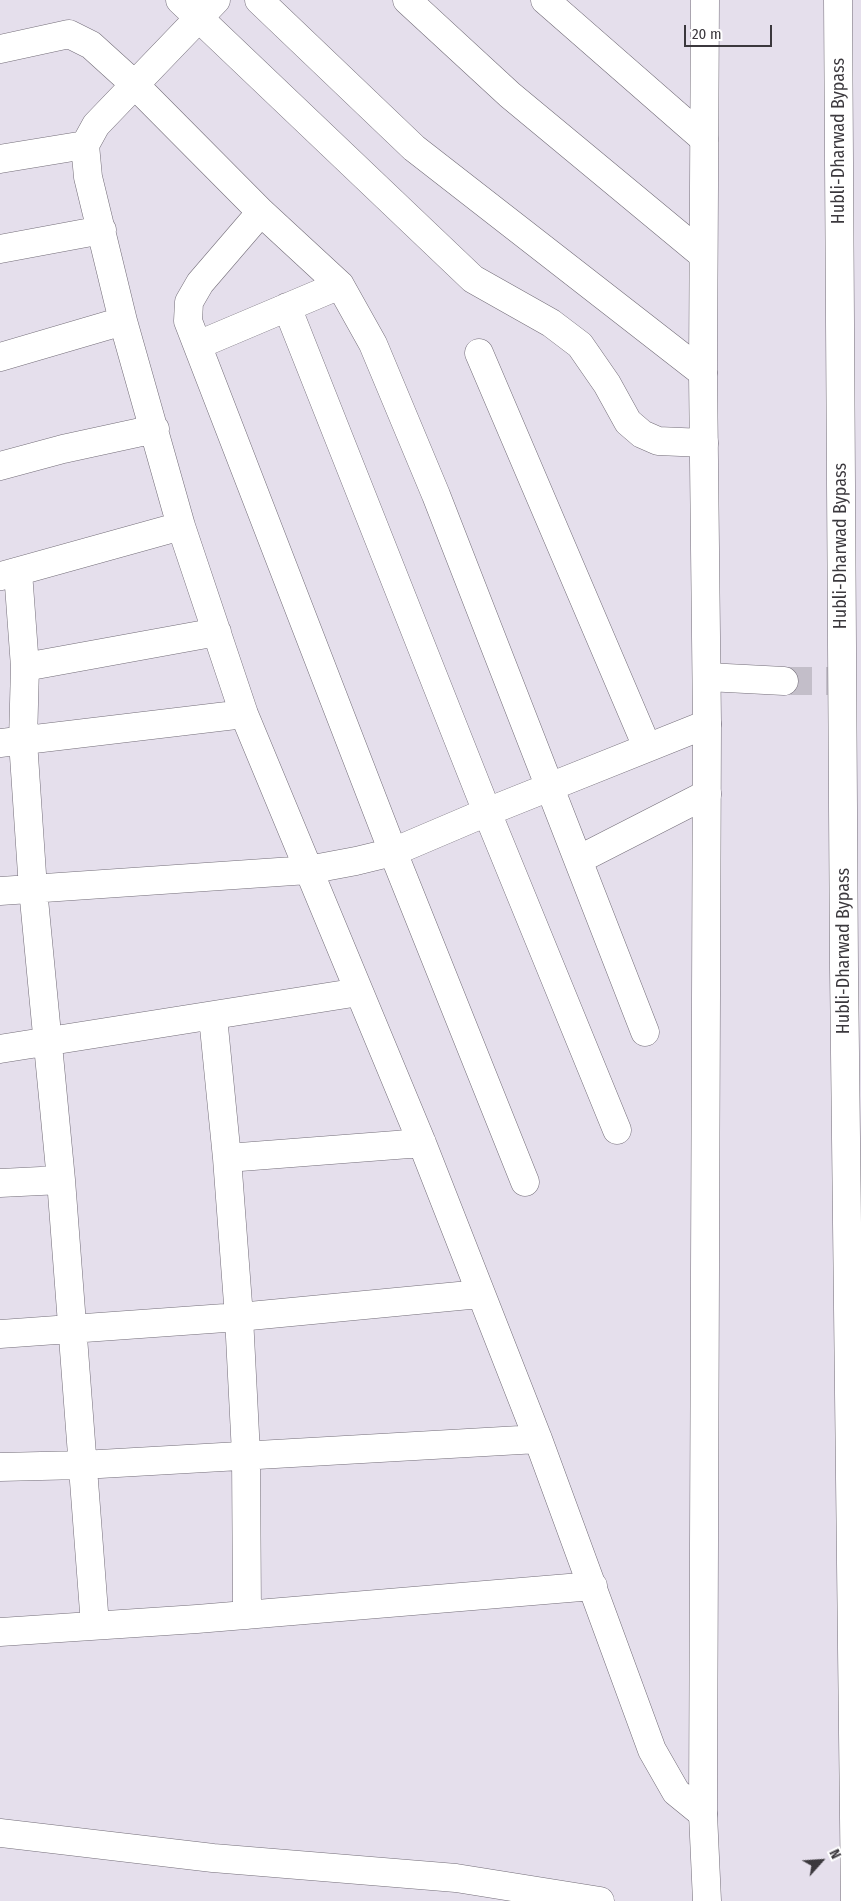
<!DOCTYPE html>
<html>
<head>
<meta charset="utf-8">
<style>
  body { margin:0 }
  #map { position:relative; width:861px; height:1901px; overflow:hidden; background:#e5dfec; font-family:"Fira Sans Condensed",sans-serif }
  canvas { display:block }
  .north { position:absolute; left:796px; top:1836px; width:50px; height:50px; -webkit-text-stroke:4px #fff; paint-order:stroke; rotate:64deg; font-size:14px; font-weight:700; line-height:20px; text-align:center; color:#3b383d }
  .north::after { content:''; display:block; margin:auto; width:18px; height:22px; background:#3b383d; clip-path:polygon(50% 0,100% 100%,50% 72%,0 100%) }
  .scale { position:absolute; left:684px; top:25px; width:88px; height:22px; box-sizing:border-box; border:2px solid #3b383d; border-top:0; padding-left:6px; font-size:15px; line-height:18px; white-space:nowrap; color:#3b383d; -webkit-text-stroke:4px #fff; paint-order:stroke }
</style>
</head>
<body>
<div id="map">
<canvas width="861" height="1901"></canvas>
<div class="north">N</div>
<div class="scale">20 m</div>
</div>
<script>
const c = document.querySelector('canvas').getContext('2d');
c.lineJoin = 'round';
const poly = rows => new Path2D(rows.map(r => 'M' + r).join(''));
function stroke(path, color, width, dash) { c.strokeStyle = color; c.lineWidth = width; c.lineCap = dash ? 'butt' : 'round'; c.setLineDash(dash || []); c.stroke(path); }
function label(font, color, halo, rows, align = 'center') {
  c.font = font + ' "Fira Sans Condensed",sans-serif'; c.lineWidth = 4; c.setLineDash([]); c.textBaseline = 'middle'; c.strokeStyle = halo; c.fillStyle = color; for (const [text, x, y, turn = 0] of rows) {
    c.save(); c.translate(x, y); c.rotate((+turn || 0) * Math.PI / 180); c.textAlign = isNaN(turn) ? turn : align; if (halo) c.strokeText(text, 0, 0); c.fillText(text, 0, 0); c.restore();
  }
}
stroke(poly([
  [784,681,861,681]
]), '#c3bec9', 28, [28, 14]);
const street = poly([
  [180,0,473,279,551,323,580,345,607,384,628,422,642,434,658,441,704,443],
  [216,0,96,125,85,145,88,177,123,321,181,526,244,714,422,1143,538,1439,652,1750,676,1792,703,1814],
  [259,0,414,148,703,373],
  [407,0,510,95,703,255],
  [545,0,704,139],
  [0,49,69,34,91,45,134,84,261,212,340,285,373,344,436,495,645,1032],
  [0,159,85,145],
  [261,212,200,283,189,302,188,321,393,852,525,1182],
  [0,249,102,230],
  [287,307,487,812,617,1130],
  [198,345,340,285],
  [479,353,647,747],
  [0,357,123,321],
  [0,466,63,449,155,429],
  [18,572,25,667,23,741,33,889,61,1180,95,1625],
  [1,576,181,526],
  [25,667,217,632],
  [707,677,784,681],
  [0,743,244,714],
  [578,860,707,794],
  [0,891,308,870,356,861,393,852,487,812,707,724],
  [213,1017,227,1158,239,1317,246,1454,247,1615],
  [0,1049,359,992],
  [227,1158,422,1143],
  [0,1183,61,1180],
  [0,1334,239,1317,480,1294],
  [0,1467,82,1465,538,1439],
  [0,1632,197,1619,593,1586]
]);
const secondary = poly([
  [705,0,703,373,707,724,703,1814,707,1901],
  [0,1833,213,1858,456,1878,600,1901]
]);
const highway = poly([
  [838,0,844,968,855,1901]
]);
stroke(street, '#736d78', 29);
stroke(secondary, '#736d78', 29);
stroke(highway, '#736d78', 29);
stroke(street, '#fff', 28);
stroke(secondary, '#fff', 28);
stroke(highway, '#fff', 28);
label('18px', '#3b383d', '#fff', [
  ["Hubli-Dharwad Bypass",839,141,-90],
  ["Hubli-Dharwad Bypass",841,546,-90],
  ["Hubli-Dharwad Bypass",844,951,-90]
]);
</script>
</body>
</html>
